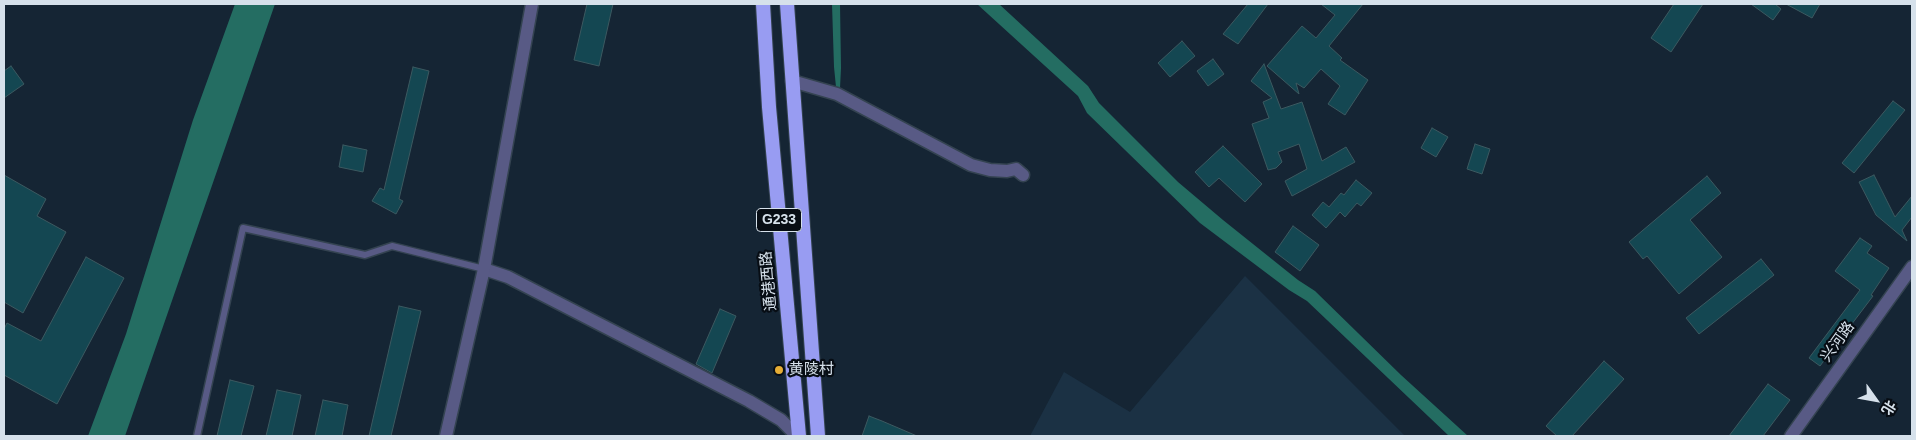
<!DOCTYPE html>
<html>
<head>
<meta charset="utf-8">
<style>
  body { margin:0 }
  #map { position:relative; width:1916px; height:440px; overflow:hidden; background:#152534; font-family:Helvetica,"Noto Sans SC",sans-serif }
  canvas { display:block }
  .frame { position:absolute; inset:0; border:5px solid #d6e1eb; pointer-events:none }
  .north { position:absolute; left:1851px; top:375px; width:50px; height:50px; -webkit-text-stroke:4px #070d14; paint-order:stroke; rotate:122deg; font-size:14px; font-weight:700; line-height:20px; text-align:center; color:#d6e1eb }
  .north::after { content:''; display:block; margin:auto; width:18px; height:22px; background:#d6e1eb; clip-path:polygon(50% 0,100% 100%,50% 72%,0 100%) }
</style>
</head>
<body>
<div id="map">
<canvas width="1916" height="440"></canvas>
<div class="frame"></div>
<div class="north">北</div>
</div>
<script>
const c = document.querySelector('canvas').getContext('2d');
c.lineJoin = 'round';
function fill(path, color) { c.fillStyle = color; c.fill(path, 'evenodd'); }
const poly = rows => new Path2D(rows.map(r => 'M' + r).join(''));
function stroke(path, color, width, dash) { c.strokeStyle = color; c.lineWidth = width; c.lineCap = dash ? 'butt' : 'round'; c.setLineDash(dash || []); c.stroke(path); }
function label(font, color, halo, rows, align = 'center') {
  c.font = font + ' Helvetica,"Noto Sans SC",sans-serif'; c.lineWidth = 4.5; c.setLineDash([]); c.textBaseline = 'middle'; c.strokeStyle = halo; c.fillStyle = color; for (const [text, x, y, turn = 0] of rows) {
    c.save(); c.translate(x, y); c.rotate((+turn || 0) * Math.PI / 180); c.textAlign = isNaN(turn) ? turn : align; if (halo) c.strokeText(text, 0, 0); c.fillText(text, 0, 0); c.restore();
  }
}
fill(poly([
  [1245,276,1405,436,1030,436,1064,372,1130,412]
]), '#1b3144');
fill(poly([
  [235,4,275,4,125,436,88,436,126,334,193,120],
  [832,4,840,4,841,68,840,88,836,87,834,67],
  [977,4,999,4,1088,86,1099,103,1178,182,1223,220,1298,280,1315,291,1401,375,1468,436,1449,436,1307,301,1289,290,1200,223,1087,113,1078,96]
]), '#246d62');
const building = poly([
  [587,4,613,4,599,66,574,60,587,4],
  [1248,4,1268,4,1238,44,1223,34,1248,4],
  [1321,4,1363,4,1329,46,1342,58,1340,60,1368,80,1345,115,1328,104,1340,86,1321,69,1304,88,1296,83,1299,94,1267,66,1302,26,1316,38,1335,15,1321,4],
  [1674,4,1703,4,1671,52,1651,38,1674,4],
  [1751,4,1775,4,1781,9,1773,20,1751,4],
  [1786,4,1820,4,1812,18,1786,4],
  [1182,41,1195,56,1170,77,1158,63,1182,41],
  [1213,59,1224,74,1208,86,1197,71,1213,59],
  [1264,64,1281,109,1302,102,1322,161,1346,147,1355,162,1292,196,1285,181,1307,169,1299,144,1278,152,1282,162,1276,168,1268,170,1252,124,1269,118,1263,102,1272,98,1251,81,1264,64],
  [11,66,24,84,4,98,4,71,11,66],
  [413,67,429,71,399,199,403,201,396,214,372,201,380,188,384,190,413,67],
  [1893,101,1905,110,1854,173,1842,163,1893,101],
  [1432,128,1448,137,1436,157,1421,148,1432,128],
  [1475,144,1490,149,1482,174,1467,169,1475,144],
  [343,145,367,150,363,172,339,167,343,145],
  [1223,146,1262,184,1245,202,1219,178,1209,187,1195,172,1223,146],
  [4,175,46,199,37,216,66,232,23,313,4,302,4,175],
  [1874,175,1895,217,1912,196,1912,217,1902,230,1907,241,1876,215,1859,182,1874,175],
  [1707,176,1721,193,1690,220,1722,257,1679,294,1647,256,1643,259,1629,242,1707,176],
  [1356,180,1372,193,1361,206,1357,203,1345,217,1340,212,1326,228,1312,215,1323,202,1329,207,1341,193,1344,195,1356,180],
  [1293,226,1319,245,1300,271,1275,252,1293,226],
  [1860,238,1872,246,1867,253,1889,268,1871,295,1873,296,1820,366,1809,358,1860,290,1835,271,1860,238],
  [86,257,124,278,57,404,4,375,4,329,7,323,41,341,86,257],
  [1761,259,1774,275,1699,334,1686,318,1761,259],
  [399,306,421,311,391,436,369,436,399,306],
  [720,309,736,316,712,373,696,364,720,309],
  [1604,361,1624,379,1572,436,1557,436,1546,426,1604,361],
  [230,380,254,386,241,436,217,436,230,380],
  [1768,384,1790,400,1763,436,1729,436,1768,384],
  [277,390,301,395,292,436,266,436,277,390],
  [323,400,348,405,342,436,315,436,323,400],
  [869,416,882,421,917,436,862,436,869,416]
]);
fill(building, '#144752');
stroke(building, '#3c5960', 1);
const service = poly([
  [197,436,243,228,365,255,392,246,484,269]
]);
const minor = poly([
  [792,81,837,94,971,165,990,170,1007,171,1016,169,1023,175],
  [484,269,508,277,749,401,781,420,797,436]
]);
const tertiary = poly([
  [446,436,484,269,532,4],
  [1791,436,1912,267]
]);
const trunk = poly([
  [763,4,769,107,799,436],
  [787,4,818,436]
]);
stroke(service, '#344351', 9);
stroke(minor, '#344351', 15);
stroke(tertiary, '#344351', 15);
stroke(trunk, '#344351', 16);
stroke(service, '#585a85', 6);
stroke(minor, '#585a85', 12);
stroke(tertiary, '#585a85', 12);
stroke(trunk, '#989cf2', 14);
for (const [x, y, r, color] of [
  [779,370,5,"#e5ad35"]
]) { const dot = new Path2D(); dot.arc(x, y, r, 0, 2 * Math.PI); c.fillStyle = color; c.fill(dot); stroke(dot, '#070d14', 2); }
for (const [x, y, w] of [
  [779,220,45]
]) { const box = new Path2D(); box.roundRect(x - w / 2, y - 11.5, w, 23, 4); c.fillStyle = '#070d14'; c.fill(box); stroke(box, '#d6e1eb', 1); }
label('bold 14px', '#d6e1eb', null, [
  ["G233",779,220]
]);
label('15px', '#d6e1eb', '#070d14', [
  ["通港西路",769,281,-95],
  ["兴河路",1838,342,-54]
]);
label('15px', '#d6e1eb', '#070d14', [
  ["黄陵村",789,370]
], 'left');
</script>
</body>
</html>
